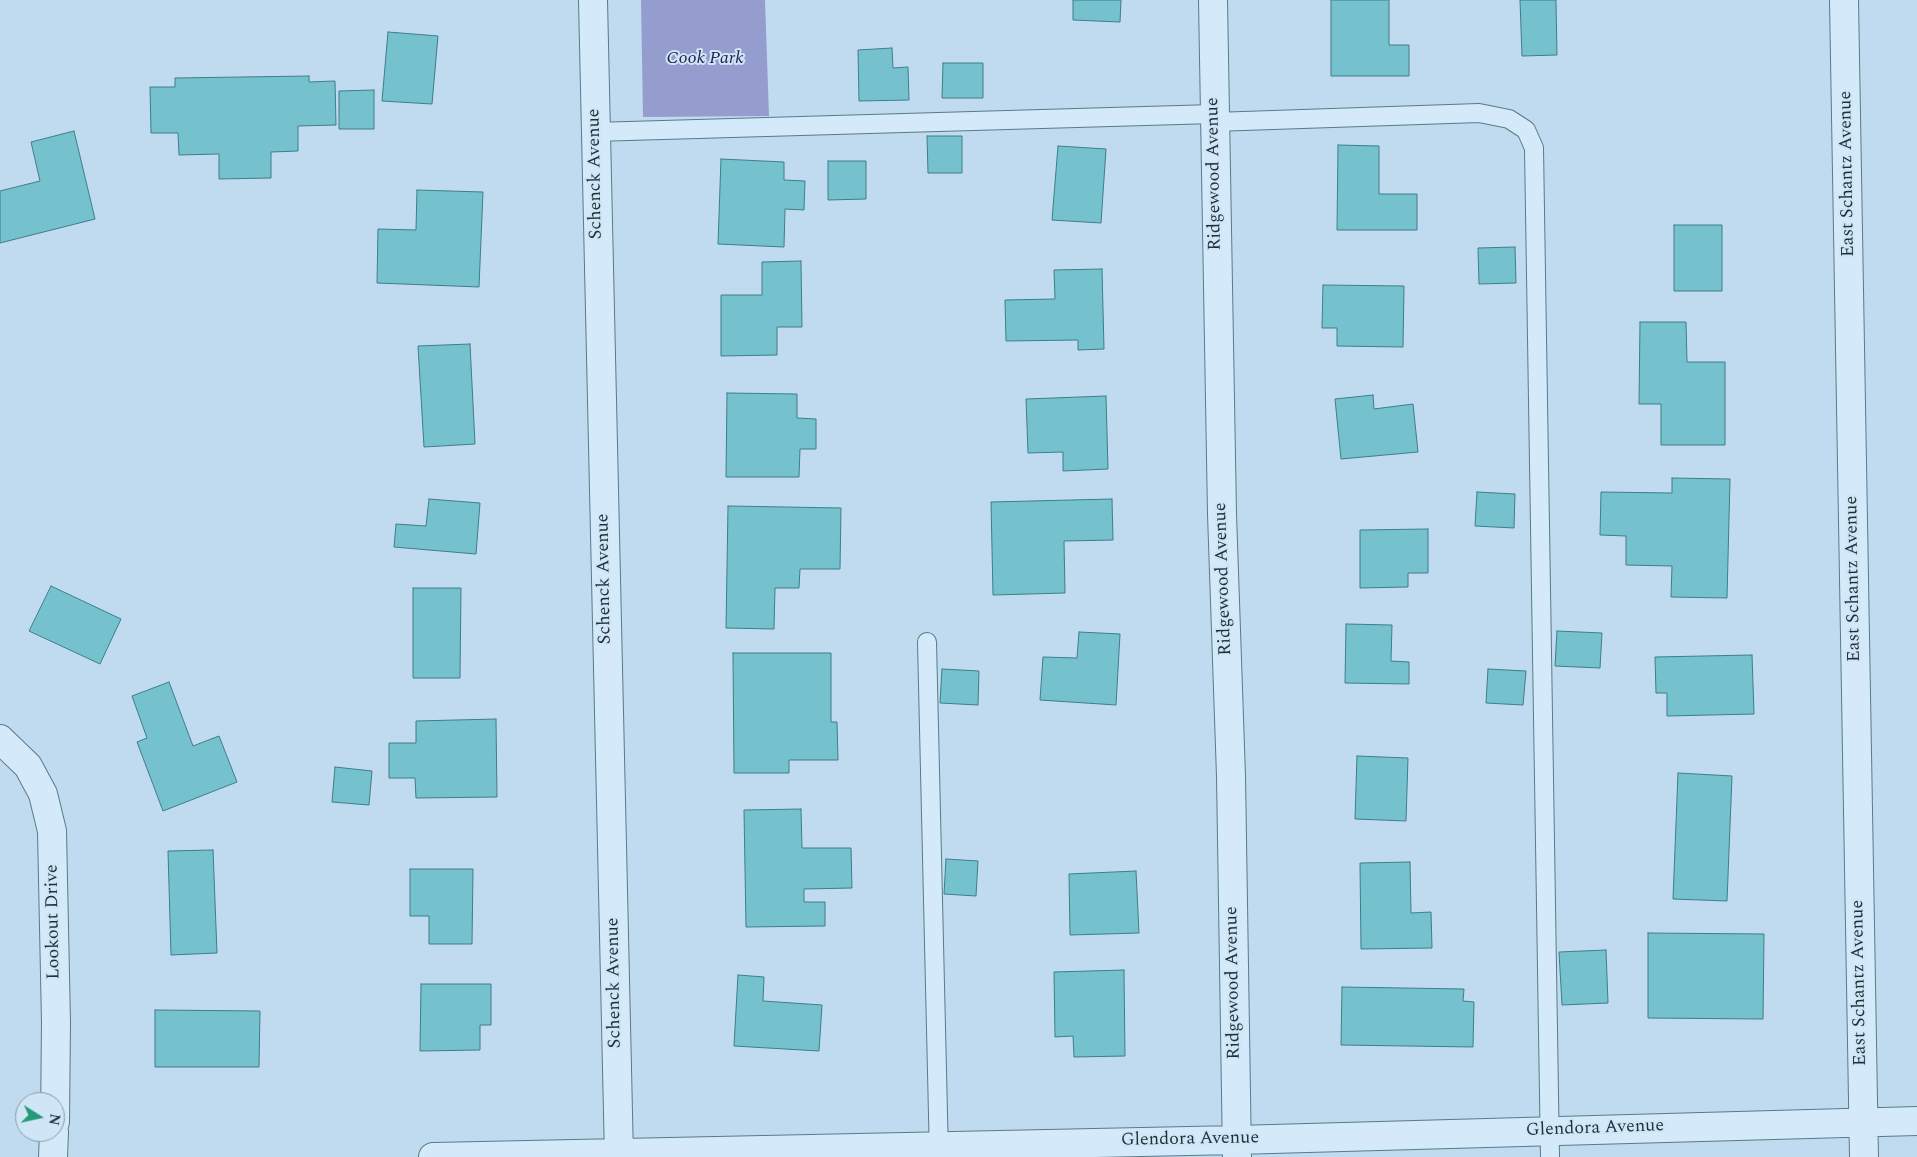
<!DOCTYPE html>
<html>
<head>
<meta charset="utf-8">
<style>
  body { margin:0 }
  #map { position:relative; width:1917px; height:1157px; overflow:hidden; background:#c0dbef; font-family:Spectral,serif }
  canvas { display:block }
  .north { position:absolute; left:15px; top:1092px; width:50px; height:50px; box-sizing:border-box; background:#d0e5f6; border:1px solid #889daa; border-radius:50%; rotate:100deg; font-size:14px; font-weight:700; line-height:20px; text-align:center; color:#1d3238 }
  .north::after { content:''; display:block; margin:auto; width:18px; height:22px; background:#269979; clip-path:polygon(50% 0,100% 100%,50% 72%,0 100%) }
</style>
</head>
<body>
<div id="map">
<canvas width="1917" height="1157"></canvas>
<div class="north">N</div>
</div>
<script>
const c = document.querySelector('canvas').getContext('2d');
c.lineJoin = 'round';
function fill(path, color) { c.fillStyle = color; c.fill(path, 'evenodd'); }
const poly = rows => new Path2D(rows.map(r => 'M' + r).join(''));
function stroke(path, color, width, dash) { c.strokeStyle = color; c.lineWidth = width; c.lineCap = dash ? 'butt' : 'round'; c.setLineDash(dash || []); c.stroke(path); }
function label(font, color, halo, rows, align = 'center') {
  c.font = font + ' Spectral,serif'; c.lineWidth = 4; c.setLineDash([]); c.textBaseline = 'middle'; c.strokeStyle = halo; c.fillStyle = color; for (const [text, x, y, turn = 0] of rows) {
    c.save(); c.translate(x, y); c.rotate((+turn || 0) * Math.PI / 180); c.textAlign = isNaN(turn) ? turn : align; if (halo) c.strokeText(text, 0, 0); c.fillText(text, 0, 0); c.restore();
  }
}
fill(poly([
  [641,0,765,0,769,116,643,117]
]), '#949dcd');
const building = poly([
  [1073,0,1121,0,1120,22,1073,20,1073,0],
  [1331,0,1389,0,1389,45,1409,45,1409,76,1331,76,1331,0],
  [1520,0,1556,0,1557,55,1522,56,1520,0],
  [388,32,438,36,432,104,382,101,388,32],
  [892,48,893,68,908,67,909,100,859,101,858,50,892,48],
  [943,63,983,63,983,98,942,98,943,63],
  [309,76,309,82,335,81,336,125,298,126,298,151,271,152,271,178,219,179,219,154,179,155,178,133,151,133,150,87,175,87,175,78,309,76],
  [374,90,374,129,339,129,339,91,374,90],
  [74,131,95,219,0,243,0,191,40,181,31,142,74,131],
  [927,136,962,136,962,173,928,173,927,136],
  [1338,145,1379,146,1379,194,1417,194,1417,230,1337,230,1338,145],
  [1058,146,1106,149,1101,223,1052,220,1058,146],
  [721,159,784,162,784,180,805,181,804,210,785,209,784,247,718,244,721,159],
  [828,161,866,161,866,199,828,200,828,161],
  [417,190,483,192,479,287,377,283,378,229,416,230,417,190],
  [1674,225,1722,225,1722,291,1674,291,1674,225],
  [1515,247,1516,283,1479,284,1478,248,1515,247],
  [801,261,802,327,777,327,777,355,721,356,721,295,762,295,762,262,801,261],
  [1102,269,1104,349,1078,350,1078,340,1006,341,1005,300,1055,299,1054,270,1102,269],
  [1323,285,1404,286,1403,347,1337,346,1337,328,1322,328,1323,285],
  [1640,322,1686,322,1687,362,1725,362,1725,445,1661,445,1661,404,1639,404,1640,322],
  [470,344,475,444,424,447,418,346,470,344],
  [727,393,797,394,797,418,816,419,816,449,800,449,799,477,726,477,727,393],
  [1373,395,1374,409,1413,404,1418,452,1341,459,1335,399,1373,395],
  [1106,396,1108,469,1063,471,1063,452,1028,453,1026,399,1106,396],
  [1672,478,1730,479,1727,598,1671,597,1672,566,1626,565,1626,536,1600,535,1601,492,1672,493,1672,478],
  [1477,492,1515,494,1514,528,1475,526,1477,492],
  [429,499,480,503,476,554,394,547,396,524,426,526,429,499],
  [1112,499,1113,540,1064,541,1065,593,993,595,991,502,1112,499],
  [728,506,841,508,840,569,800,569,799,588,775,588,774,629,726,628,728,506],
  [1428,529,1428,573,1408,573,1408,587,1360,588,1360,530,1428,529],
  [51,586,121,619,100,664,29,631,51,586],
  [413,588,461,588,460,678,413,678,413,588],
  [1346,624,1392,625,1391,661,1409,662,1409,684,1345,683,1346,624],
  [1557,631,1602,633,1600,668,1555,666,1557,631],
  [1079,632,1120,634,1116,705,1040,700,1043,657,1077,658,1079,632],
  [733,653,831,653,831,722,837,722,838,760,789,760,789,773,734,773,733,653],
  [1752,655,1754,714,1667,716,1667,693,1656,693,1655,657,1752,655],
  [942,669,979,671,978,705,940,703,942,669],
  [1488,669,1526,671,1523,705,1486,703,1488,669],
  [169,682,193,746,219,736,237,782,163,811,137,742,147,738,132,696,169,682],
  [496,719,497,797,416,798,415,778,389,778,389,743,416,743,416,721,496,719],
  [1357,756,1408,758,1406,821,1355,819,1357,756],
  [335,767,372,771,369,805,332,802,335,767],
  [1678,773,1732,776,1727,901,1673,899,1678,773],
  [801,809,802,848,851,848,852,888,804,889,804,902,825,902,825,926,746,927,744,810,801,809],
  [213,850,217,953,171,955,168,851,213,850],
  [946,859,978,861,976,896,944,894,946,859],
  [1410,862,1411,913,1431,912,1432,948,1361,949,1360,863,1410,862],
  [410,869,473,869,472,944,429,944,429,916,410,916,410,869],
  [1136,871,1139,933,1070,935,1069,874,1136,871],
  [1648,933,1764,934,1763,1019,1648,1018,1648,933],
  [1606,950,1608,1003,1562,1005,1559,952,1606,950],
  [1124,970,1125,1056,1074,1057,1073,1036,1055,1037,1054,972,1124,970],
  [738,975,764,977,763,1001,822,1005,819,1051,734,1046,738,975],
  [421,984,491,984,491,1025,480,1025,480,1050,420,1051,421,984],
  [1342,987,1464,989,1463,1001,1474,1002,1473,1047,1341,1045,1342,987],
  [155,1010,260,1011,259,1067,155,1067,155,1010]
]);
fill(building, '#75c1ce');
stroke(building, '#3d7e88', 1);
const lane = poly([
  [1214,122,1479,113,1509,119,1526,130,1534,148,1550,1157],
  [594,132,1214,114],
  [927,642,939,1157]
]);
const street = poly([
  [593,0,619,1157],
  [1213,0,1222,514,1231,776,1237,1157],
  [1844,0,1864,1157],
  [0,739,28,766,43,794,52,831,56,1023,55,1122],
  [53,1157,54,1132],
  [433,1157,1236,1140,1917,1121]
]);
stroke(lane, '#587b88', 20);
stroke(street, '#587b88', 30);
stroke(lane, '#d4e9f9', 18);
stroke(street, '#d4e9f9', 28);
label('italic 18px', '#232354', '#d0e5f6', [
  ["Cook Park",705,59]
]);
label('18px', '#1d3238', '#d0e5f6', [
  ["Schenck Avenue",596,174,-91],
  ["Ridgewood Avenue",1215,174,-91],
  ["East Schantz Avenue",1848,174,-91],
  ["Schenck Avenue",605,579,-91],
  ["Ridgewood Avenue",1224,579,-92],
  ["East Schantz Avenue",1854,579,-91],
  ["Lookout Drive",54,922,-91],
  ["Schenck Avenue",615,983,-91],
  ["Ridgewood Avenue",1234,983,-91],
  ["East Schantz Avenue",1860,983,-91],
  ["Glendora Avenue",1595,1129,-2],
  ["Glendora Avenue",1190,1140,-1]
]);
</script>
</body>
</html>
